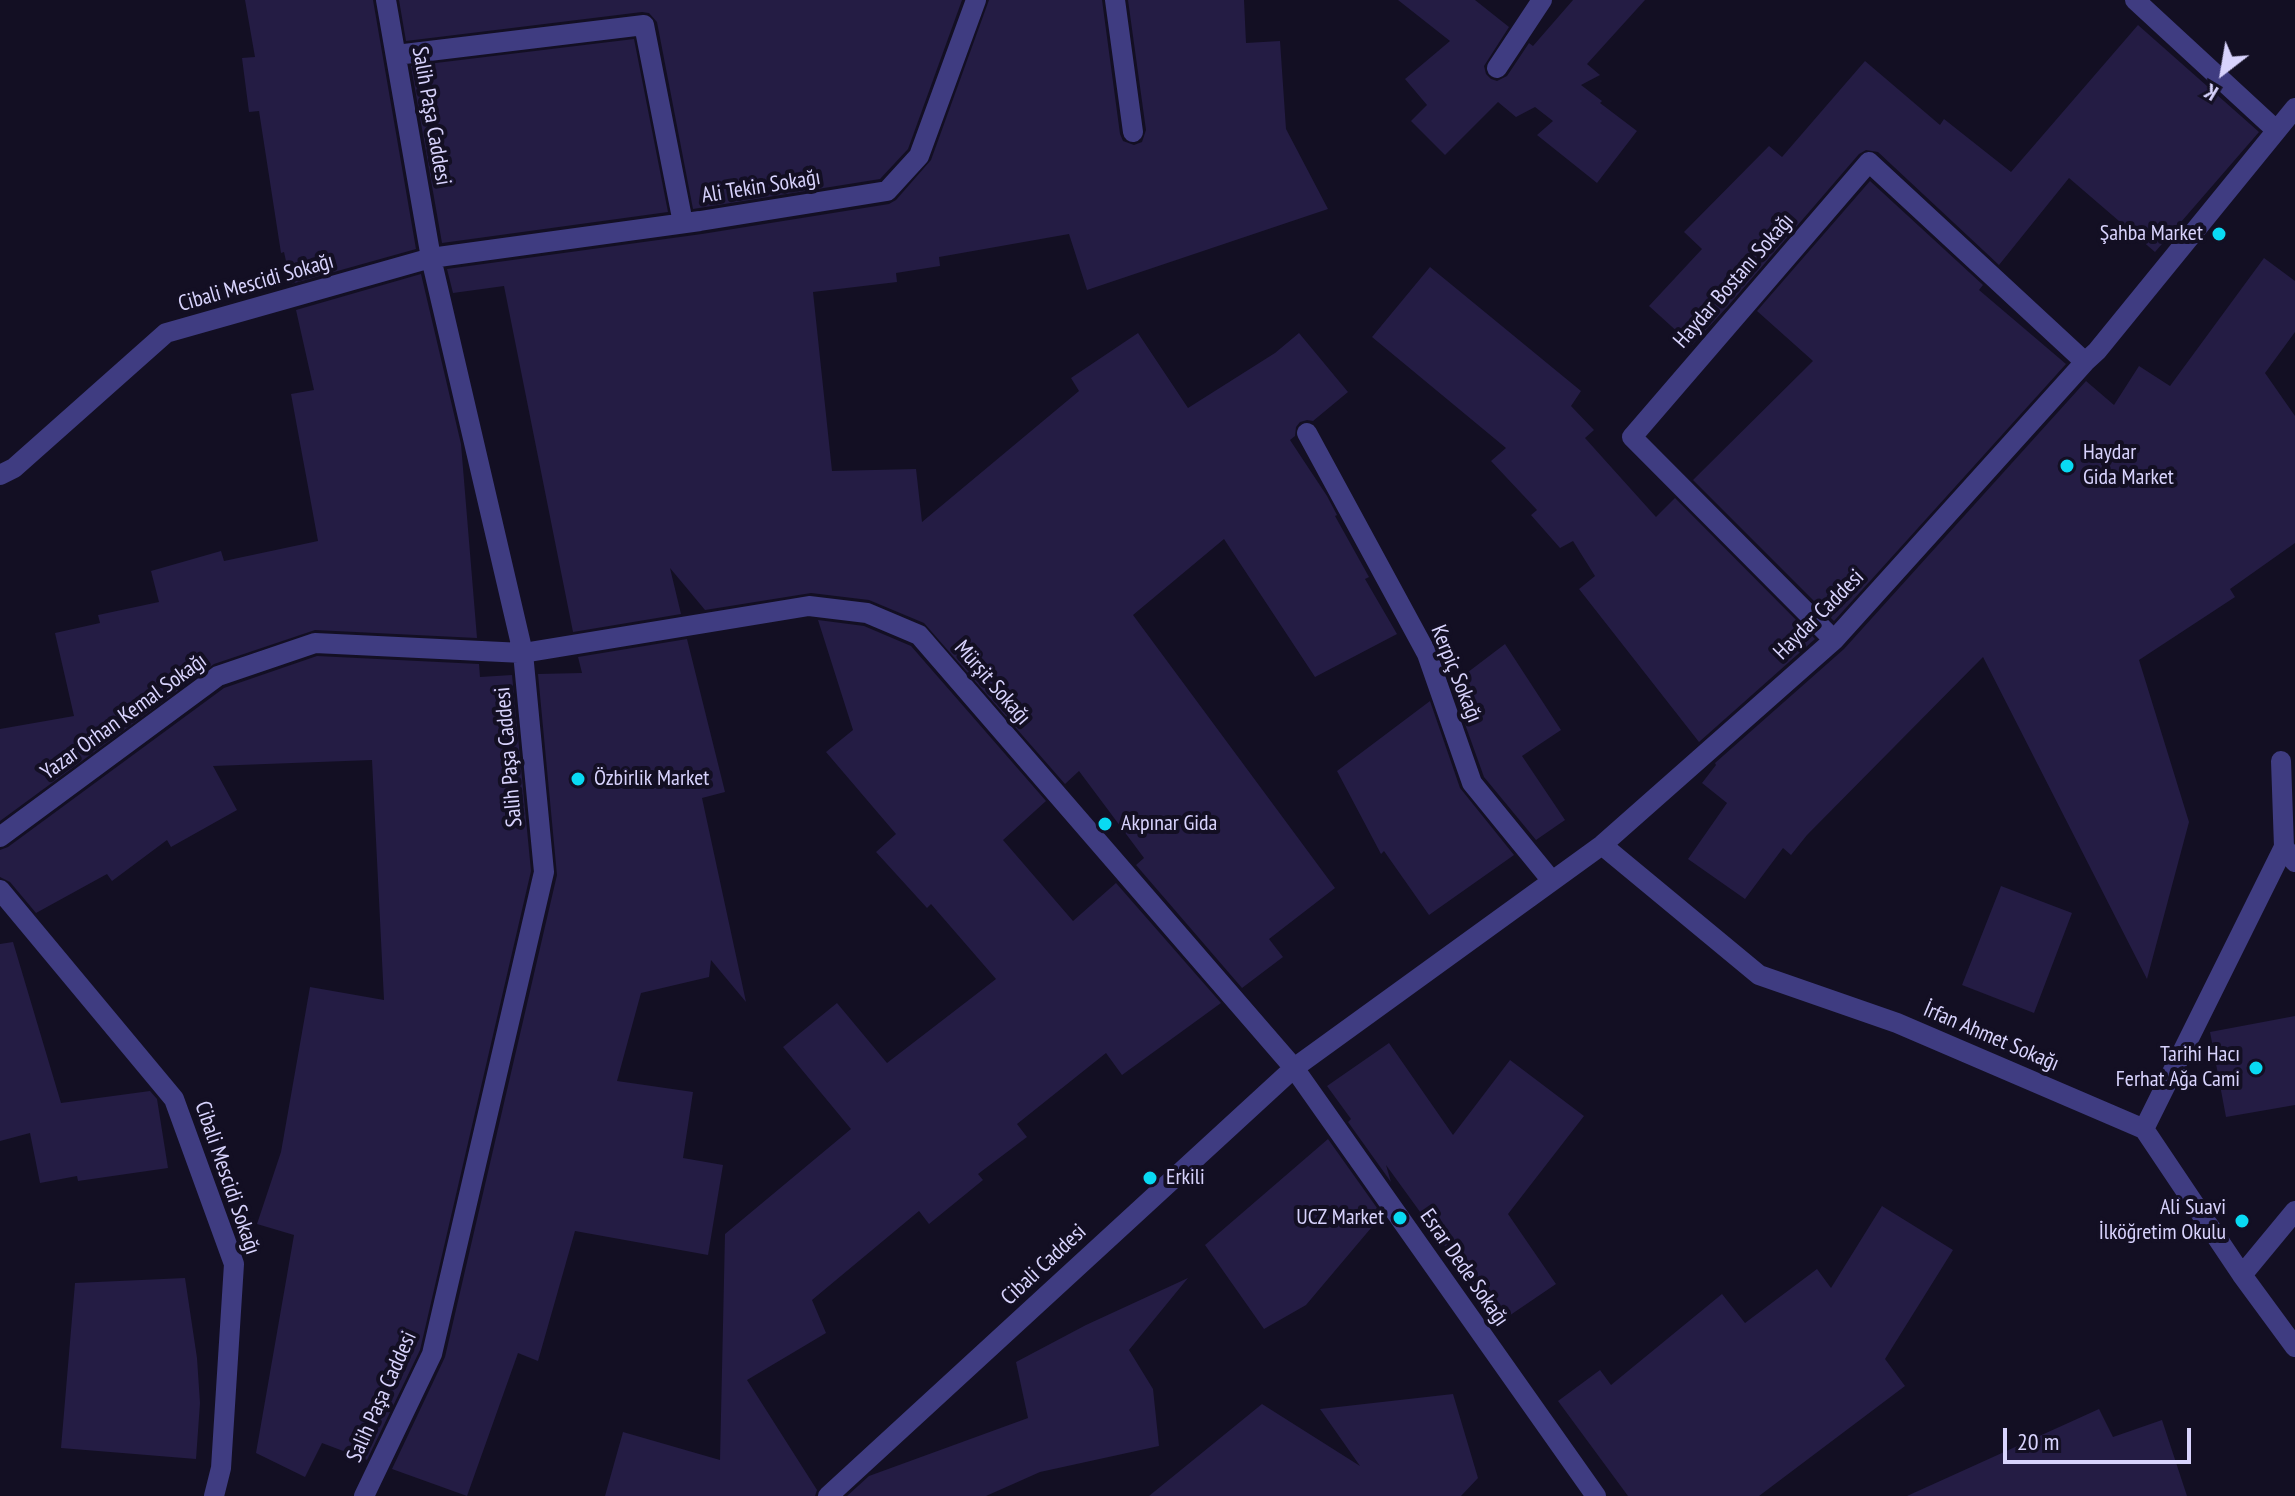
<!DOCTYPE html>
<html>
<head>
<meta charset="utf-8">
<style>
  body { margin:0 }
  #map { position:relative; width:2295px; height:1496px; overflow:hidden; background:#130f23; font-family:"PT Sans Narrow",sans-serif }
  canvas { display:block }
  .north { position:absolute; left:2183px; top:32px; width:80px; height:80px; -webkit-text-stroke:6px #130f23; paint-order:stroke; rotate:211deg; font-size:22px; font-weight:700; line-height:32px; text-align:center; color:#d8d3fd }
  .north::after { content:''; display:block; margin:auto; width:28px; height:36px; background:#d8d3fd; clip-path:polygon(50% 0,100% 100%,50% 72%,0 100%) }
  .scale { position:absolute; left:2003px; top:1428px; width:188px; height:36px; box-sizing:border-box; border:4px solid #d8d3fd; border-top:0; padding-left:10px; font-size:24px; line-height:28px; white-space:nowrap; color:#d8d3fd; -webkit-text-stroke:6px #130f23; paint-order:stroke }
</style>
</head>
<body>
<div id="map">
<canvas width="2295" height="1496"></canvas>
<div class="north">K</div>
<div class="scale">20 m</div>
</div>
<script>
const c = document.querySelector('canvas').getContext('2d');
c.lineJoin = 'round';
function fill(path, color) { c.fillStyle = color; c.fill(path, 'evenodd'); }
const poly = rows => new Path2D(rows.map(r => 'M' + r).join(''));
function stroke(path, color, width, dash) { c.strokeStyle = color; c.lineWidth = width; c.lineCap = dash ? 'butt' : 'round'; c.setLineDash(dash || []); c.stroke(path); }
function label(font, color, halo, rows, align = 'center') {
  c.font = font + ' "PT Sans Narrow",sans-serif'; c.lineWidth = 8; c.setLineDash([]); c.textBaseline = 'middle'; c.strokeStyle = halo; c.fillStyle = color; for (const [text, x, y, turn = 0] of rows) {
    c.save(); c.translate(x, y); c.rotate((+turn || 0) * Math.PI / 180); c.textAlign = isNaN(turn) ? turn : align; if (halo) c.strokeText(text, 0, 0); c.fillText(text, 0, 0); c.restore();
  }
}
fill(poly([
  [245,0,373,0,416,249,291,284,284,252,281,253,259,111,249,112,242,58,255,57],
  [399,0,962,0,908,149,880,179,693,209,657,22,649,13,642,12,406,41],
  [989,0,1102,0,1120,134,1123,141,1134,145,1142,142,1146,130,1128,0,1244,0,1246,43,1280,41,1286,129,1328,209,1087,290,1069,234,939,257,940,266,896,273,897,282,813,292,832,471,916,469,922,522,1079,391,1071,378,1138,333,1188,408,1275,353,1299,333,1348,392,1313,421,1307,420,1300,422,1296,427,1295,436,1290,440,1327,496,1337,515,1335,516,1369,577,1365,579,1397,634,1315,677,1224,539,1133,615,1335,888,1269,939,1283,957,1242,988,1136,865,1144,858,1079,771,1065,784,924,623,869,600,811,593,705,610,670,568,681,614,573,632,504,286,453,293,447,269,702,234,889,204,896,200,931,160],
  [1398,0,1475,0,1509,27,1484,66,1486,74,1491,79,1497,81,1507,76,1529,43,1533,46,1573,0,1645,0,1587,64,1600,75,1581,85,1602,101,1600,103,1637,131,1597,183,1537,135,1553,121,1535,107,1516,117,1498,102,1445,155,1411,121,1427,105,1405,79,1450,41],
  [2138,25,2259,132,2155,252,2069,178,1999,265,1878,152,1866,150,1859,154,1728,306,1692,345,1649,306,1702,249,1684,232,1769,146,1782,157,1865,61,1940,125,1944,119,2011,172],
  [634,39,668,212,442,243,411,66],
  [1870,181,1983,285,1979,290,2066,364,1834,621,1693,480,1813,361,1757,311],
  [2264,258,2295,281,2295,332,2265,373,2295,416,2295,543,2230,589,2235,597,2139,660,2189,822,2147,979,1983,657,1807,835,1791,855,1783,848,1745,899,1688,859,1727,803,1702,783,1716,765,1715,763,1844,649,2086,381,2114,405,2139,366,2170,386],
  [1430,267,1581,391,1571,406,1594,430,1585,438,1656,517,1675,498,1815,639,1699,742,1579,589,1595,576,1573,541,1560,548,1531,515,1537,510,1491,461,1506,448,1372,337],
  [421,274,461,444,477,638,315,630,214,664,0,821,0,729,74,716,55,633,100,623,98,615,159,602,151,571,221,551,224,561,318,541,291,394,314,390,296,310],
  [818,620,864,626,911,646,1046,801,1003,840,1073,921,1116,883,1221,1003,1122,1075,1106,1053,1017,1124,1027,1137,978,1174,983,1180,929,1224,919,1211,812,1300,826,1333,747,1380,817,1490,815,1496,605,1496,623,1432,720,1460,725,1234,851,1129,783,1047,837,1003,887,1063,996,979,931,904,927,908,876,852,896,834,826,752,853,730],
  [687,639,725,792,702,798,746,1002,711,960,709,977,641,993,617,1081,693,1092,683,1158,723,1165,708,1255,575,1231,538,1361,518,1353,467,1496,392,1469,445,1357,557,875,538,674,582,673,578,657],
  [1505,644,1561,730,1522,756,1565,820,1536,840,1484,777,1451,685],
  [317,656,479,664,480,677,512,675,531,871,420,1350,367,1460,322,1443,305,1477,256,1453,294,1235,257,1224,281,1152,310,987,384,1000,372,760,213,766,237,810,171,847,167,840,112,881,107,874,36,913,10,882,0,877,0,850,8,847,224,688],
  [1430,701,1460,788,1514,855,1429,915,1384,851,1381,854,1337,771],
  [2001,886,2072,913,2034,1013,1962,985],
  [13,942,61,1103,150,1091,157,1099,168,1168,78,1181,77,1176,40,1183,30,1133,0,1141,0,944],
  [2295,1016,2295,1105,2226,1117,2210,1032],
  [1389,1043,1453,1135,1510,1060,1584,1116,1508,1214,1556,1284,1500,1322,1386,1165,1391,1182,1348,1122,1351,1119,1327,1086],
  [1328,1139,1382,1215,1306,1305,1264,1329,1205,1245],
  [1882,1206,1953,1250,1885,1359,1905,1386,1759,1496,1628,1496,1558,1401,1600,1370,1611,1385,1722,1294,1745,1323,1817,1269,1831,1288],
  [185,1278,197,1358,200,1403,196,1459,61,1448,75,1283],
  [1188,1278,1129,1350,1153,1389,1159,1446,1040,1472,986,1496,847,1496,869,1476,1028,1418,1016,1362,1086,1325],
  [1453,1394,1478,1478,1461,1496,1149,1496,1262,1404,1360,1466,1320,1409],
  [2099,1409,2113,1437,2162,1420,2187,1496,1907,1496]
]), '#241c44');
stroke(poly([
  [1115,0,1133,132]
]), '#3f3c81', 20);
stroke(poly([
  [2135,0,2276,130],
  [396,55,644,25,683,223],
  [1497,68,1542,0],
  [1307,433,1427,654,1472,783,1552,881],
  [0,475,14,468,166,333,431,258,700,221,887,191,919,156,976,0],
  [1834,640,1632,437,1869,162,2085,362],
  [2281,761,2284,847,2295,862],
  [0,837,218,676,315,643,523,653,809,606,867,613,919,635,1294,1068,1596,1496],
  [1602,845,1759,975,1897,1023,2144,1129,2242,1275,2295,1347],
  [0,890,174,1099,234,1264,221,1468,214,1496],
  [2144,1129,2284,847],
  [2242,1275,2295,1211],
  [364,1496,432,1354,544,872,523,653,431,258,386,0],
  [828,1496,1294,1068,1602,845,1834,640,2085,362,2097,351,2295,108]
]), '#3f3c81', 20);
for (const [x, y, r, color] of [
  [2219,234,8,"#09daf3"],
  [2067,466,8,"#09daf3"],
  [578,779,8,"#09daf3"],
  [1105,824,8,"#09daf3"],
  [2256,1068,8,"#09daf3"],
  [1150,1178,8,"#09daf3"],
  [1400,1218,8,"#09daf3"],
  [2242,1221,8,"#09daf3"]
]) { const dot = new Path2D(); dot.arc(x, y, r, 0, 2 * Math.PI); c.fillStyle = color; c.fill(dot); stroke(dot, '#130f23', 3); }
label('22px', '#d8d3fd', '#130f23', [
  ["Salih Paşa Caddesi",431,116,80],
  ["Ali Tekin Sokağı",761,187,-9],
  ["Haydar Bostanı Sokağı",1734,281,-49],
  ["Cibali Mescidi Sokağı",256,283,-16],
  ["Haydar Caddesi",1819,615,-45],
  ["Kerpiç Sokağı",1456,674,68],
  ["Mürşit Sokağı",992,683,49],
  ["Yazar Orhan Kemal Sokağı",124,717,-36],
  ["Salih Paşa Caddesi",509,757,-95],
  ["İrfan Ahmet Sokağı",1991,1037,23],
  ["Cibali Mescidi Sokağı",227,1178,71],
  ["Cibali Caddesi",1044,1265,-43],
  ["Esrar Dede Sokağı",1464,1268,55],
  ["Salih Paşa Caddesi",382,1397,-66]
]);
label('22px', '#d8d3fd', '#130f23', [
  ["Şahba Market",2203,234],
  ["Haydar",2083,453,"left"],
  ["Gida Market",2083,478,"left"],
  ["Özbirlik Market",594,779,"left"],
  ["Akpınar Gida",1121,824,"left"],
  ["Tarihi Hacı",2240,1055],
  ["Ferhat Ağa Cami",2240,1080],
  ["Erkili",1166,1178,"left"],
  ["Ali Suavi",2226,1208],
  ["İlköğretim Okulu",2226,1233],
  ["UCZ Market",1384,1218]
], 'right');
</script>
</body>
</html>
